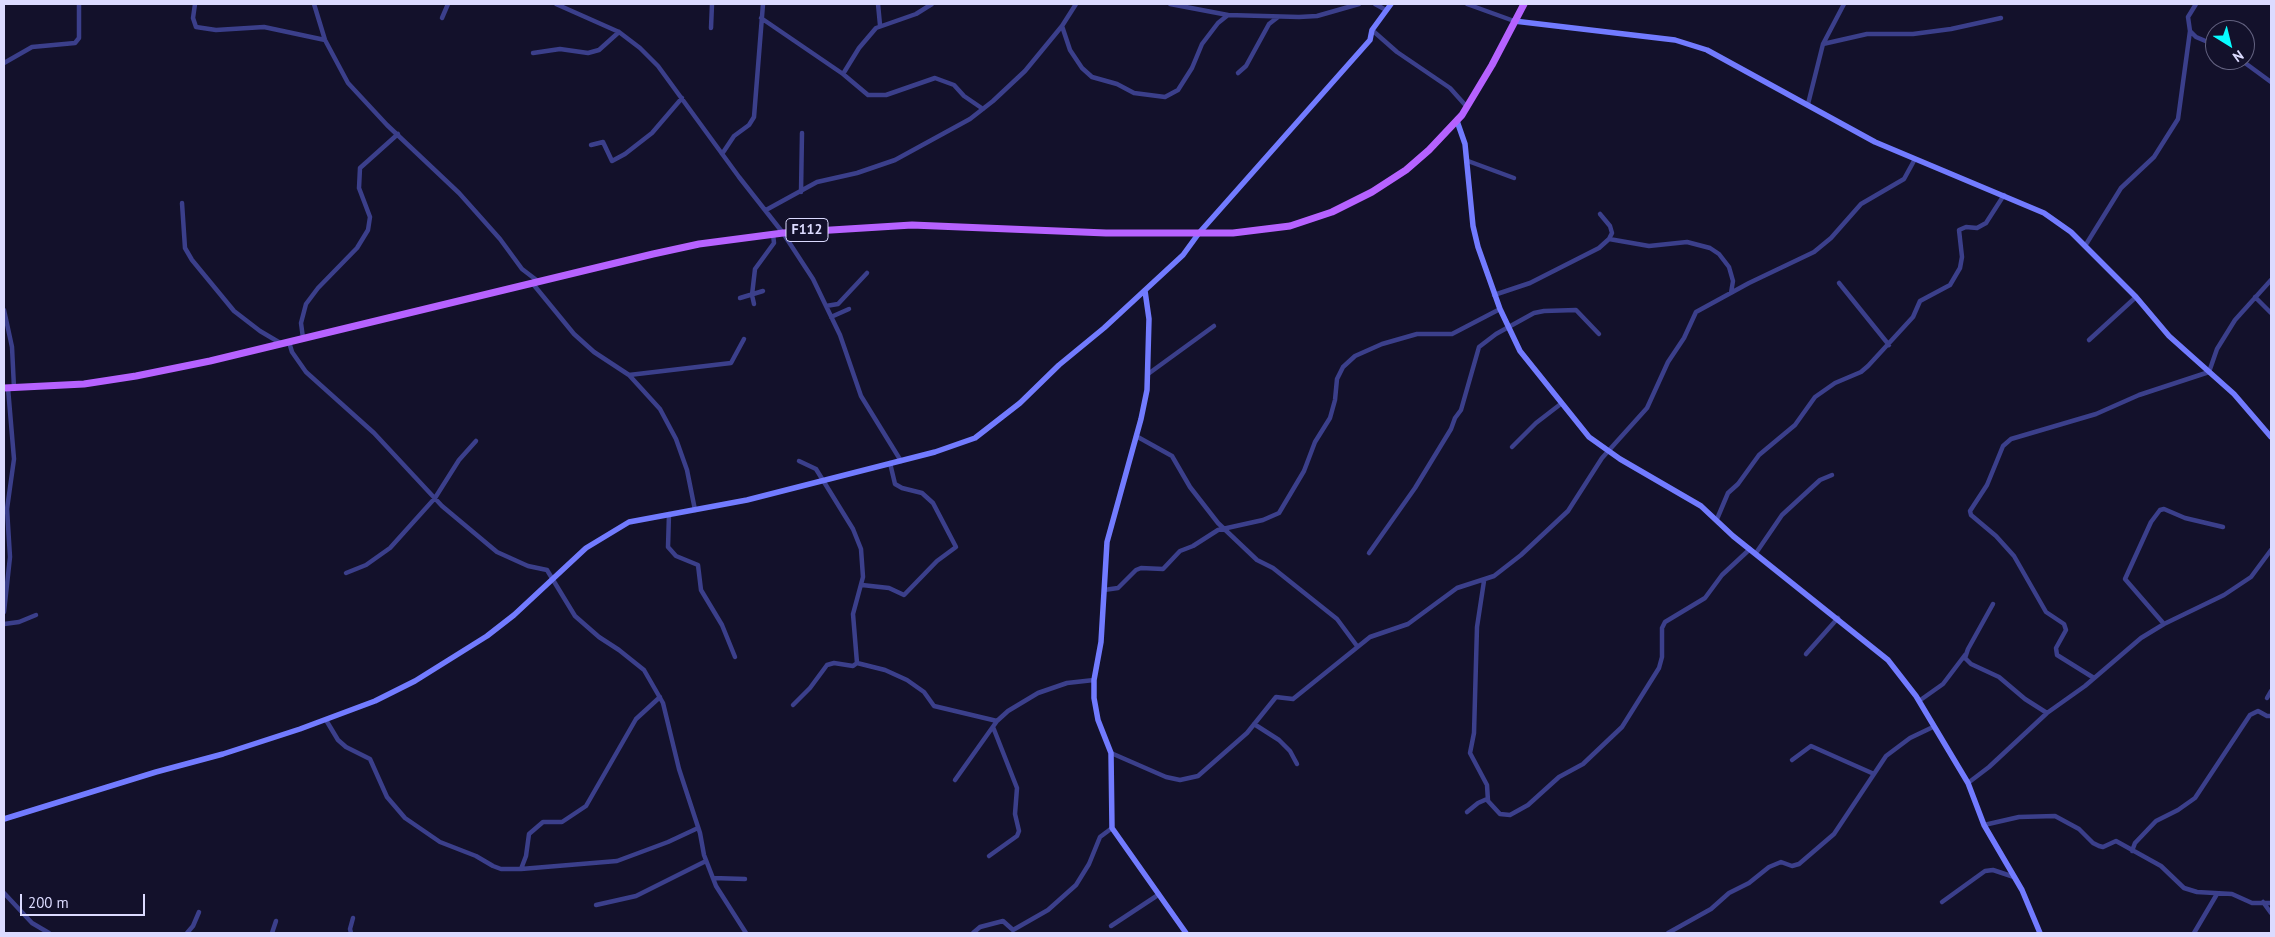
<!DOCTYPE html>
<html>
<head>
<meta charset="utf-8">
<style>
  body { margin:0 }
  #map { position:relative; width:2275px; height:937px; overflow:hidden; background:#13112b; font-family:"PT Sans",sans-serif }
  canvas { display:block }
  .frame { position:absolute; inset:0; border:5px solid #dcdbff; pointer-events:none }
  .north { position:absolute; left:2205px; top:20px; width:50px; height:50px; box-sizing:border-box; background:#13112b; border:1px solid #636280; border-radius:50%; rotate:144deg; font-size:14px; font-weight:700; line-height:20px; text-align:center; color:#dcdbff }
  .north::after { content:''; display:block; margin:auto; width:18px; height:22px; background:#07fcff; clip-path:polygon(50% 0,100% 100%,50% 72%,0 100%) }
  .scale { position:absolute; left:20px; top:894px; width:125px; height:22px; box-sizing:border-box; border:2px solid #dcdbff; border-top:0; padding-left:6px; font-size:15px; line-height:18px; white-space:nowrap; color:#dcdbff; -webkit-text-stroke:4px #13112b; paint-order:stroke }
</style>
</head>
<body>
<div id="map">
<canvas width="2275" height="937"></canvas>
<div class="frame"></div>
<div class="north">N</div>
<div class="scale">200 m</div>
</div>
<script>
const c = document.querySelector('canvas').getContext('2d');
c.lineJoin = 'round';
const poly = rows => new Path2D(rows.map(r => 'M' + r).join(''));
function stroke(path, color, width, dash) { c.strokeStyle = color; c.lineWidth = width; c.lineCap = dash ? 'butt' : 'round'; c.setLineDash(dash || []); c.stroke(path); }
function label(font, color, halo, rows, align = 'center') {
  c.font = font + ' "PT Sans",sans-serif'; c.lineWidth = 4; c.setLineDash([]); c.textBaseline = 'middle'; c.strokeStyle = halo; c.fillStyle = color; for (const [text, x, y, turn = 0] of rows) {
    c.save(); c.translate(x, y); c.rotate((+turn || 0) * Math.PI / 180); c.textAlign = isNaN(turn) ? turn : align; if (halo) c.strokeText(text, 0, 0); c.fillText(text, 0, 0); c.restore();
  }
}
stroke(poly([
  [195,4,193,18,196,27,216,30,264,27,325,40],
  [314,4,325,40,348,83,387,125,459,193,500,239,522,269,539,282],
  [556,4,619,32,640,48,658,66,739,177,783,233,813,279,840,335,861,396,901,461],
  [878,4,880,25],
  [1170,4,1228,15],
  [1375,4,1386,10],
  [1467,4,1514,21],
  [2196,4,2188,17,2190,31,2196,37,2215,45],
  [442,18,448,4],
  [761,18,843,74,868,95,886,95,935,78,954,85,964,96,983,109],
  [1062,26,1070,50,1082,68,1092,77,1117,84,1134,93,1165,97,1178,90,1192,68,1202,44,1218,23,1228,15,1299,17,1317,16,1359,4],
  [711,28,712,4],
  [1372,30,1397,52,1450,88,1467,107],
  [1823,44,1867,34,1913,34,1951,29,2001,18],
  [533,53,560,49,588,53,599,50,619,32],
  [2241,60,2271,82],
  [4,63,32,47,75,43,79,38,79,4],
  [1238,73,1246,66,1269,24,1278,17],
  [843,74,859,48,876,28,916,14,932,4],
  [1808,104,1823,44,1844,4],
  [591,145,603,142,612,161,625,154,652,133,682,98],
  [722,154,734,136,749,125,754,117,763,4],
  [1468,161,1514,178],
  [801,192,802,133],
  [182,203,185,248,192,260,234,311,260,331,282,344],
  [766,210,817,182,857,173,895,160,970,119,993,101,1025,71,1062,26,1076,4],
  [1609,239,1649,246,1687,242,1710,248,1719,254,1729,267,1733,281,1731,293],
  [2085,246,2121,188,2154,157,2178,119,2190,31],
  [1839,283,1889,345],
  [533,284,574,334,594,352,629,375,660,409,676,439,687,470,695,510],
  [1494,295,1530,283,1599,248,1609,239,1612,233,1610,226,1600,214],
  [2255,297,2271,313],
  [740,298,763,291],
  [754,304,752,295,755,269,774,243,773,234],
  [826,306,838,304,867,273],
  [4,310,12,347,14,388],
  [831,317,849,309],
  [303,338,301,323,306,304,318,288,357,248,368,230,370,217,359,188,360,168,398,134],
  [2089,340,2136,297],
  [289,342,292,352,306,372,374,433,442,506,497,552,528,566,547,570,575,616,599,637,619,650,644,670,663,703,679,769,700,833,704,855,716,886,746,933],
  [1148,374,1214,326],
  [629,375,731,363,744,339],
  [1136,436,1172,456,1190,487,1218,523,1257,560,1273,568,1337,619,1357,646],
  [1512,447,1536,423,1562,403],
  [799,461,816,469,853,529,861,549,863,577,853,614,857,663,885,670,907,680,924,692,934,706,997,721],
  [669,514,668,547,676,556,698,565,701,590,722,625,735,657],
  [1717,519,1728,493,1738,484,1759,455,1795,425,1815,397,1835,383,1861,372,1868,366,1913,317,1920,301,1950,285,1960,268,1962,257,1959,230,1966,227,1977,228,1986,223,2004,195],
  [1369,553,1415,488,1451,429,1455,418,1461,410,1479,347,1496,334,1534,313,1544,311,1576,310,1599,334],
  [1756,553,1782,515,1820,480,1832,475],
  [346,573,366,565,390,548,435,498,459,460,476,441],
  [1484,581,1477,627,1474,733,1470,753,1487,785,1488,801,1500,814,1510,815,1528,805,1559,777,1583,764,1622,727,1659,668,1662,657,1662,628,1665,622,1705,598,1722,575,1750,549],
  [862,585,889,588,904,595,937,561,956,547,933,503,922,493,902,488,895,484,890,463],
  [1104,590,1118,588,1136,570,1141,568,1163,569,1180,551,1193,546,1218,530,1263,520,1279,513,1304,471,1315,442,1330,418,1335,400,1337,379,1343,367,1355,356,1382,344,1417,334,1452,334,1500,309],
  [1993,604,1968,649,1965,658,1971,664,1999,677,2025,699,2047,713],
  [4,612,10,557,7,509,14,459,8,388],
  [4,624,19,622,36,615],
  [2164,624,2125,579,2151,522,2160,510,2164,509,2185,518,2223,527],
  [1806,654,1838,618],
  [2094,678,2057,655,2056,648,2066,630,2064,624,2046,612,2014,556,1996,536,1971,515,1970,511,1987,485,2003,446,2011,439,2096,414,2139,395,2209,372,2217,349,2235,320,2271,280],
  [2267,698,2271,691],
  [1919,701,1943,684,1965,655],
  [793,705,810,688,827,665,834,663,853,666,857,663],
  [326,720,338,740,346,747,370,759,387,797,405,818,440,842,476,856,493,866,501,869,521,869,526,856,529,834,543,822,562,822,586,806,636,719,660,697],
  [1254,724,1279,740,1290,751,1297,764],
  [1111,753,1166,777,1180,780,1198,776,1247,733,1276,697,1293,699,1370,637,1408,624,1457,588,1494,576,1521,555,1568,511,1602,458,1647,408,1668,362,1684,338,1696,312,1749,283,1814,252,1831,238,1861,204,1904,179,1915,159],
  [1792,760,1811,746,1874,774],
  [955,780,997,721,1008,711,1038,693,1067,683,1094,680],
  [1968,783,1989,767,2047,713,2085,686,2141,638,2164,624,2224,595,2251,577,2271,550],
  [1467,812,1478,803,1487,799],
  [1984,825,2019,817,2055,816,2079,829,2093,843,2099,846,2103,847,2116,841,2161,866,2184,888,2197,892,2232,894,2252,903,2271,903],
  [2132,851,2135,843,2156,821,2178,810,2195,798,2250,715,2258,711,2267,716,2271,716],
  [989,856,1017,836,1019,831,1015,814,1017,788,993,727],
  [521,869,617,861,668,842,698,828],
  [713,878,745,879],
  [4,893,32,923,49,933],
  [1942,902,1985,871,1993,870,2014,877],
  [2263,902,2271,913],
  [596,905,636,896,706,861],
  [1111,926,1158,895],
  [187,933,193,926,199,912],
  [272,933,276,921],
  [351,933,350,929,353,918],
  [973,933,980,927,1003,921,1013,930,1048,910,1076,885,1089,864,1100,837,1112,828],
  [1668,933,1711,909,1729,893,1749,883,1769,867,1781,862,1792,866,1799,864,1834,834,1886,756,1910,738,1933,727],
  [2194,933,2217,894]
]), '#3b3f8b', 4.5);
stroke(poly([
  [1514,21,1675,40,1707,50,1875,142,2044,213,2071,232,2136,297,2169,336,2234,394,2271,437],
  [1457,121,1465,144,1473,226,1478,247,1500,309,1520,351,1589,437,1620,459,1701,506,1733,536,1888,660,1916,696,1968,783,1984,825,2022,890,2040,933],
  [1145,291,1149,319,1147,390,1141,419,1107,542,1101,642,1094,680,1094,698,1098,720,1111,753,1112,828,1186,933],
  [4,819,156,772,223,754,300,729,375,701,415,681,487,636,514,615,586,548,629,522,747,500,935,452,975,438,1020,403,1059,365,1104,328,1183,255,1199,233,1370,40,1372,30,1391,4]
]), '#727bff', 5.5);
stroke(poly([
  [4,388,84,384,136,376,210,361,653,254,699,244,783,233,912,225,1106,233,1233,233,1290,226,1332,212,1372,192,1406,170,1429,150,1462,115,1492,65,1524,4]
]), '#b662ff', 7);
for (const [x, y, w] of [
  [807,230,42]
]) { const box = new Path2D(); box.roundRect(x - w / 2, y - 11.5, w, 23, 4); c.fillStyle = '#13112b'; c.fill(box); stroke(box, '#dcdbff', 1); }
label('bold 14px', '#dcdbff', null, [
  ["F112",807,230]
]);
</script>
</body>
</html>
